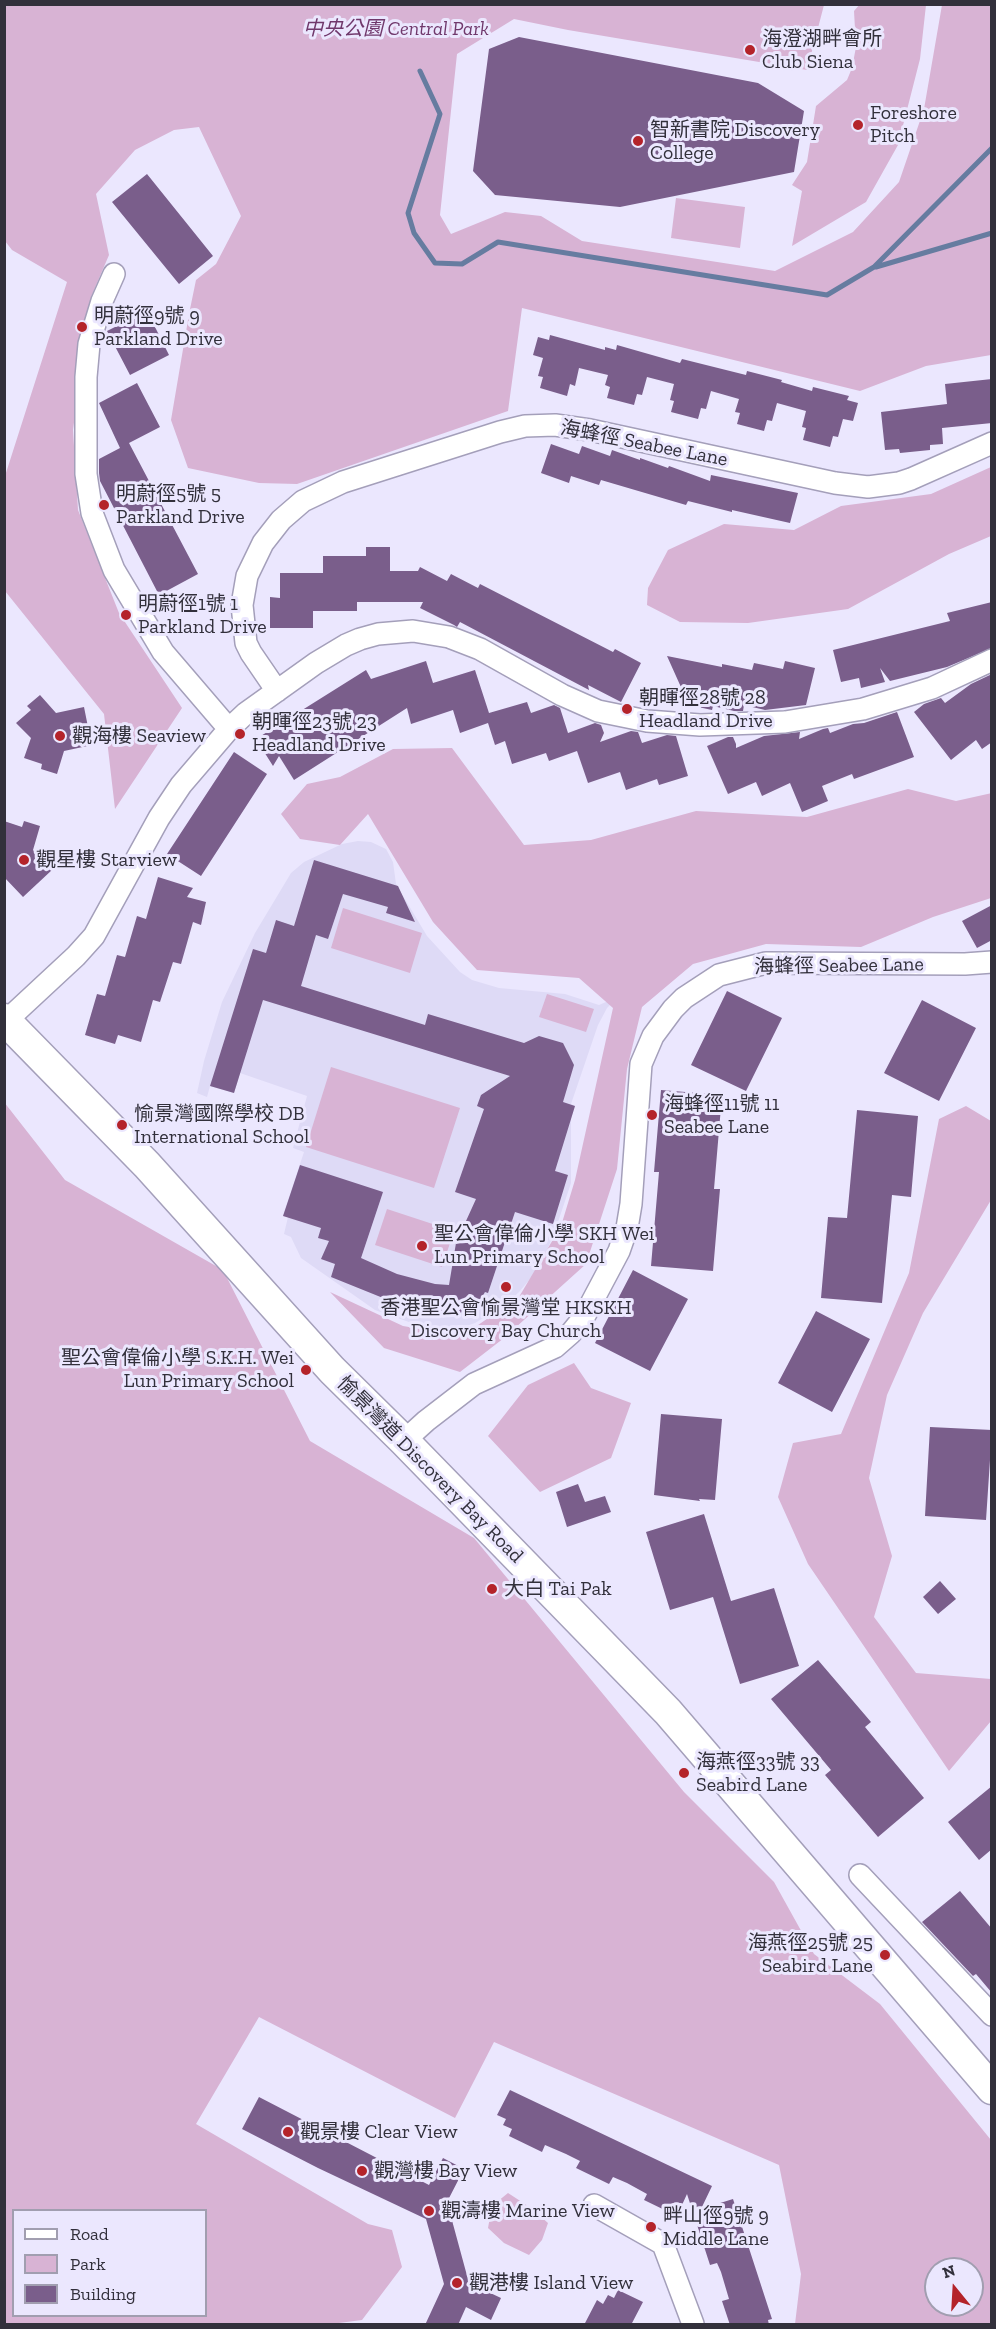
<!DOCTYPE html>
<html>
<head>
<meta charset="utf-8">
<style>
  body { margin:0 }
  #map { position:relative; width:996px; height:2329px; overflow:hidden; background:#ebe7fe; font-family:"Zilla Slab",serif }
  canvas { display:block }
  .frame { position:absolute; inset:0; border:6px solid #32303b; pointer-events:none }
  .legend { position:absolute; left:12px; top:2209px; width:195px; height:108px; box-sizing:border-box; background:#ebe7fe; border:2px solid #a19eb0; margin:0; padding:8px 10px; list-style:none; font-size:18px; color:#32303b }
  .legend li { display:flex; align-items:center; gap:12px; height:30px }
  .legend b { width:30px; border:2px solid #a19eb0 }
  .north { position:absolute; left:924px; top:2257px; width:60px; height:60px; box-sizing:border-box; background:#ebe7fe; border:2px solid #a19eb0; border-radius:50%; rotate:342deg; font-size:16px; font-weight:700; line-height:24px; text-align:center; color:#32303b }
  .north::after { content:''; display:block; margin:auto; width:21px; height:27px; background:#b4232a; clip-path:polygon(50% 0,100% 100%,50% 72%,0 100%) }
</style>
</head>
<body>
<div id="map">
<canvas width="996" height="2329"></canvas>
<div class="frame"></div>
<ul class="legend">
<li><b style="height:8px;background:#fff"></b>Road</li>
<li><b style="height:16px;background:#d8b3d4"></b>Park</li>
<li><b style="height:16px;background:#7a5e8b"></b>Building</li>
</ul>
<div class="north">N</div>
</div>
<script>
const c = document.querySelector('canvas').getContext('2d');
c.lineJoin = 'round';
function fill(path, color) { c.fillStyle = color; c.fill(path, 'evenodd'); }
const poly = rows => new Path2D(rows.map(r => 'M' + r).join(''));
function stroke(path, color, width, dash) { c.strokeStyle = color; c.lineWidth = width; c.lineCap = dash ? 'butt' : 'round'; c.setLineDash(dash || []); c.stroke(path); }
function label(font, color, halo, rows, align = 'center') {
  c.font = font + ' "Zilla Slab","Noto Sans TC",serif'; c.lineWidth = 6; c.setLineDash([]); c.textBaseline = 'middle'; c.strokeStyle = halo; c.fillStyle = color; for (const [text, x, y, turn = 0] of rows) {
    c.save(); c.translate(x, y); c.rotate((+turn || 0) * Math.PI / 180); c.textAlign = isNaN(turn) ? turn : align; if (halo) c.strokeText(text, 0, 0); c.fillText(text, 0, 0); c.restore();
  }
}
fill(poly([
  [358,841,371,842,386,849,393,862,396,884,427,936,460,972,472,980,499,988,565,994,599,1005,618,997,607,1008,598,1025,571,1104,575,1106,571,1119,571,1183,555,1231,545,1255,536,1272,519,1292,505,1305,475,1323,443,1334,375,1310,301,1258,291,1237,284,1234,288,1217,283,1215,304,1152,293,1148,307,1096,240,1073,234,1093,210,1086,207,1097,197,1093,204,1061,222,1002,255,933,291,873,304,862,342,844]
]), '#dedaf6');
fill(poly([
  [860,4,926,5,920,59,898,145,866,202,792,246,802,191,792,185,807,162,816,106,847,80,852,68,856,47,854,11],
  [4,5,824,5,807,70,568,30,514,19,457,54,440,215,451,234,505,212,541,216,582,241,775,271,853,232,899,182,924,109,942,5,991,5,991,355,926,366,860,391,522,308,508,411,297,484,259,483,188,468,171,420,189,314,196,280,216,264,241,216,199,127,174,130,135,150,96,194,109,255,91,297,73,430,78,510,119,613,182,708,115,809,104,714,5,591,5,476,67,282,12,250,5,241],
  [676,198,745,207,740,248,671,238],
  [991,467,991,536,949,554,848,609,748,623,680,622,647,605,648,588,668,550,724,524,794,530,841,506,931,494],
  [452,748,524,845,591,840,696,811,807,817,908,789,956,801,992,793,991,898,933,917,861,947,766,944,693,964,642,1007,627,1069,617,1169,586,1264,504,1338,460,1372,384,1348,330,1292,403,1326,462,1336,519,1297,561,1226,575,1180,613,1008,579,978,477,970,433,922,368,814,340,845,300,839,281,814,307,784,340,777,393,749],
  [343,908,422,933,410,973,331,948],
  [547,994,594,1009,586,1032,539,1017],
  [331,1067,460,1108,434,1188,306,1147],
  [4,1102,65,1180,223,1270,310,1441,474,1538,684,1792,774,1882,814,1954,880,2004,991,2140,991,2324,795,2324,801,2274,779,2165,494,2042,455,2118,259,2017,196,2124,368,2224,392,2230,402,2267,362,2320,331,2324,5,2324],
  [14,2210,206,2210,206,2316,14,2316],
  [936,2269,972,2269,972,2305,936,2305],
  [966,1106,991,1121,991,1200,923,1313,887,1395,869,1478,892,1556,874,1617,916,1673,991,1679,991,1721,949,1771,808,1564,778,1497,793,1443,841,1434,909,1273,939,1119],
  [387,1209,454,1231,442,1267,375,1245],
  [574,1363,591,1388,631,1403,611,1458,540,1492,488,1436,528,1385],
  [508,2193,531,2208,548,2223,542,2240,529,2255,504,2243,488,2228,492,2206]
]), '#d8b3d4');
stroke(poly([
  [420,71,440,114,408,213,414,233,435,263,462,264,498,242,827,295,874,267,992,148],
  [876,267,992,233]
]), '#667ca0', 5);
fill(poly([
  [519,37,758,83,804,111,794,172,620,207,495,195,473,171,489,49],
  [147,174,213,256,179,284,112,202],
  [147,311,169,355,130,375,107,331],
  [550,335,605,350,605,347,616,350,617,345,680,363,682,359,746,375,747,371,782,380,781,382,812,391,813,387,849,396,847,400,858,403,853,421,843,419,838,437,833,436,830,447,803,440,806,428,802,427,806,411,777,403,772,421,767,420,764,431,737,424,740,413,735,412,739,399,711,391,706,409,701,408,698,419,671,412,674,401,670,400,674,384,647,377,642,395,637,394,634,405,607,398,610,387,605,385,608,375,579,368,575,386,570,384,567,396,540,388,543,377,538,376,543,358,533,355,538,337,549,340],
  [992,379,992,423,942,428,943,444,930,445,930,450,900,453,899,449,885,450,881,412,947,404,945,384],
  [137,383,160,427,129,443,198,574,159,595,100,481,99,473,99,459,120,448,99,403],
  [551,444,579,454,582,446,610,456,612,450,640,460,640,458,668,468,669,466,710,481,711,475,798,493,790,523,732,510,732,512,688,501,686,505,601,480,599,485,571,476,569,483,541,473],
  [366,547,390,547,390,571,418,571,420,567,447,581,451,574,478,588,480,584,613,652,615,649,641,663,621,702,588,685,589,690,460,622,457,627,454,625,420,608,423,602,357,602,357,611,313,611,313,628,270,628,270,597,280,598,280,573,323,573,323,556,366,556],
  [992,602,992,648,947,667,890,681,880,668,885,682,861,688,859,678,841,682,833,650,950,621,947,613],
  [667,656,722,667,722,664,752,670,754,663,783,669,785,661,815,668,806,705,765,710,744,705,743,711,734,711,713,706,712,710,689,705],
  [426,661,433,683,475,670,489,713,527,702,531,713,554,705,560,708,568,733,595,723,601,725,604,733,600,742,631,731,638,732,642,743,667,735,676,736,688,776,659,785,657,779,626,790,620,772,588,783,577,751,549,761,546,753,512,764,505,741,495,745,488,723,460,733,453,710,411,724,407,708,294,780,279,756,273,766,256,739,366,670,371,679],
  [992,674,992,742,982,749,976,740,951,760,914,712,924,704,941,698,945,703,971,684],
  [40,695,56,713,84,707,89,732,92,745,64,751,57,774,41,769,42,764,24,758,31,738,16,723,31,710,27,706],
  [897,712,914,757,854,779,852,774,822,786,828,801,802,812,790,783,762,796,756,782,728,794,707,746,728,737,733,737,736,744,736,748,764,736,800,732,799,739,823,729,828,728,830,733,853,724,864,723],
  [234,752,267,774,201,876,167,854],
  [4,821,22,827,24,821,40,826,33,850,52,870,23,897,4,877],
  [314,860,398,886,415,922,386,913,388,907,343,894,328,939,316,935,301,986,425,1025,428,1014,524,1043,539,1036,563,1043,574,1065,563,1102,575,1106,555,1171,568,1175,553,1224,515,1212,488,1293,485,1292,477,1306,462,1309,460,1317,421,1310,388,1300,331,1277,335,1264,321,1259,329,1241,318,1238,321,1228,283,1216,300,1165,383,1192,361,1258,397,1274,435,1284,449,1285,456,1243,476,1199,455,1192,484,1109,477,1106,481,1095,510,1076,263,1000,234,1093,210,1086,253,949,266,953,276,920,294,926],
  [158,877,193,888,187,897,206,902,201,925,193,922,181,964,173,962,160,1002,153,1000,141,1042,118,1035,115,1044,85,1035,97,994,105,996,117,955,125,957,137,916,146,919],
  [992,905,992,940,977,948,962,921],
  [727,991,782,1018,746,1091,691,1065],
  [922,1000,976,1028,939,1101,884,1073],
  [661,1090,722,1095,714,1189,720,1189,713,1271,651,1266,659,1172,654,1172],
  [857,1110,918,1116,911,1197,892,1195,882,1303,821,1298,828,1217,847,1218],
  [633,1270,688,1299,650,1371,595,1343],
  [816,1311,870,1339,832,1412,778,1383],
  [661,1414,722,1419,715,1500,699,1499,700,1501,654,1495],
  [930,1427,992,1430,986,1520,925,1516],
  [578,1484,585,1502,605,1496,611,1512,567,1527,556,1492],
  [704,1514,731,1601,774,1588,799,1666,740,1684,713,1597,670,1610,646,1532],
  [940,1581,956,1599,938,1614,923,1597],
  [818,1660,871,1722,865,1727,924,1798,878,1837,825,1775,831,1770,771,1699],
  [992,1786,992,1849,979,1860,948,1822],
  [960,1891,992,1929,992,1993,976,1974,973,1976,922,1922],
  [510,2090,712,2186,701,2209,733,2199,772,2319,768,2320,769,2325,730,2325,722,2301,729,2299,721,2272,717,2263,710,2265,687,2194,677,2216,644,2200,647,2194,627,2183,613,2177,609,2184,576,2168,580,2161,566,2154,545,2145,542,2152,509,2136,512,2129,503,2125,506,2119,497,2115],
  [259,2097,429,2185,443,2158,464,2169,447,2202,469,2283,501,2298,491,2320,466,2307,458,2325,425,2325,444,2284,426,2219,318,2168,242,2129],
  [618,2290,643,2302,631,2325,584,2325,597,2300,603,2304,608,2295,614,2298]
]), '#7a5e8b');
const street = poly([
  [114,274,102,301,89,344,86,377,86,474,92,513,114,570,163,652,229,729],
  [277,691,251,653,246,643,242,605,247,576,263,543,281,520,303,501,343,482,500,432,525,426,555,425,590,430,835,483,868,487,899,483,911,479,992,443],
  [6,1021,76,956,94,936,159,818,181,785,229,729,246,713,316,663,346,645,360,639,378,634,413,631,449,637,480,649,562,695,598,711,647,721,700,725,785,722,863,709,932,688,992,660],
  [404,1441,426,1421,474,1384,555,1347,571,1333,584,1317,619,1251,627,1228,631,1204,641,1064,653,1036,673,1009,684,998,719,975,766,963,965,964,992,962],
  [860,1875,992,2015],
  [594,2205,663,2244,693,2324]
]);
const secondary = poly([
  [4,1019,147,1165,332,1370,404,1441,668,1712,992,2089]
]);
stroke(street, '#a49fba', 24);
stroke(secondary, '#a49fba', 33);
stroke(street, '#fff', 21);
stroke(secondary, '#fff', 30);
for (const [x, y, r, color] of [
  [750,50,6,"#b4232a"],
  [858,125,6,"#b4232a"],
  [638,141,6,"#b4232a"],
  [82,327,6,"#b4232a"],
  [104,505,6,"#b4232a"],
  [126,615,6,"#b4232a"],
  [627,709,6,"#b4232a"],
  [240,734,6,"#b4232a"],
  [60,736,6,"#b4232a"],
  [24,860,6,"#b4232a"],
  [652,1115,6,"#b4232a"],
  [122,1125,6,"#b4232a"],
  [422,1246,6,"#b4232a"],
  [506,1287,6,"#b4232a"],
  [306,1370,6,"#b4232a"],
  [492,1589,6,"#b4232a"],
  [684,1773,6,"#b4232a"],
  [885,1955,6,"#b4232a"],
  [288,2132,6,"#b4232a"],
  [362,2171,6,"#b4232a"],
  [429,2211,6,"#b4232a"],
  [651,2227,6,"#b4232a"],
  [457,2283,6,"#b4232a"]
]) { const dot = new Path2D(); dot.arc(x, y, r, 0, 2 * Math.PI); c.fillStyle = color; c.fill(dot); stroke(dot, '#ebe7fe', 2); }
label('italic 20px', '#70386c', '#ebe7fe', [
  ["中央公園 Central Park",396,29]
]);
label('20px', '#32303b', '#ebe7fe', [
  ["海澄湖畔會所",762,39],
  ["Club Siena",762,62],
  ["Foreshore",870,113],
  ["Pitch",870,136],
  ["智新書院 Discovery",650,130],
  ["College",650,153],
  ["明蔚徑9號 9",94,316],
  ["Parkland Drive",94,339],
  ["明蔚徑5號 5",116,494],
  ["Parkland Drive",116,517],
  ["明蔚徑1號 1",138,604],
  ["Parkland Drive",138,627],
  ["朝暉徑28號 28",639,698],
  ["Headland Drive",639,721],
  ["朝暉徑23號 23",252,722],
  ["Headland Drive",252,745],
  ["觀海樓 Seaview",72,736],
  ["觀星樓 Starview",36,860],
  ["海蜂徑11號 11",664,1104],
  ["Seabee Lane",664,1127],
  ["愉景灣國際學校 DB",134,1114],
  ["International School",134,1137],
  ["聖公會偉倫小學 SKH Wei",434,1234],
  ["Lun Primary School",434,1257],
  ["香港聖公會愉景灣堂 HKSKH",506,1308,"center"],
  ["Discovery Bay Church",506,1331,"center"],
  ["聖公會偉倫小學 S.K.H. Wei",294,1358,"right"],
  ["Lun Primary School",294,1381,"right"],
  ["大白 Tai Pak",504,1589],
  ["海燕徑33號 33",696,1762],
  ["Seabird Lane",696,1785],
  ["海燕徑25號 25",873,1943,"right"],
  ["Seabird Lane",873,1966,"right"],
  ["觀景樓 Clear View",300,2132],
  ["觀灣樓 Bay View",374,2171],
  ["觀濤樓 Marine View",441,2211],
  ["畔山徑9號 9",663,2216],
  ["Middle Lane",663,2239],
  ["觀港樓 Island View",469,2283]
], 'left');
label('20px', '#32303b', '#ebe7fe', [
  ["海蜂徑 Seabee Lane",644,444,11],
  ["海蜂徑 Seabee Lane",839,966,-1],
  ["愉景灣道 Discovery Bay Road",430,1470,45]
]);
</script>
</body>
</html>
